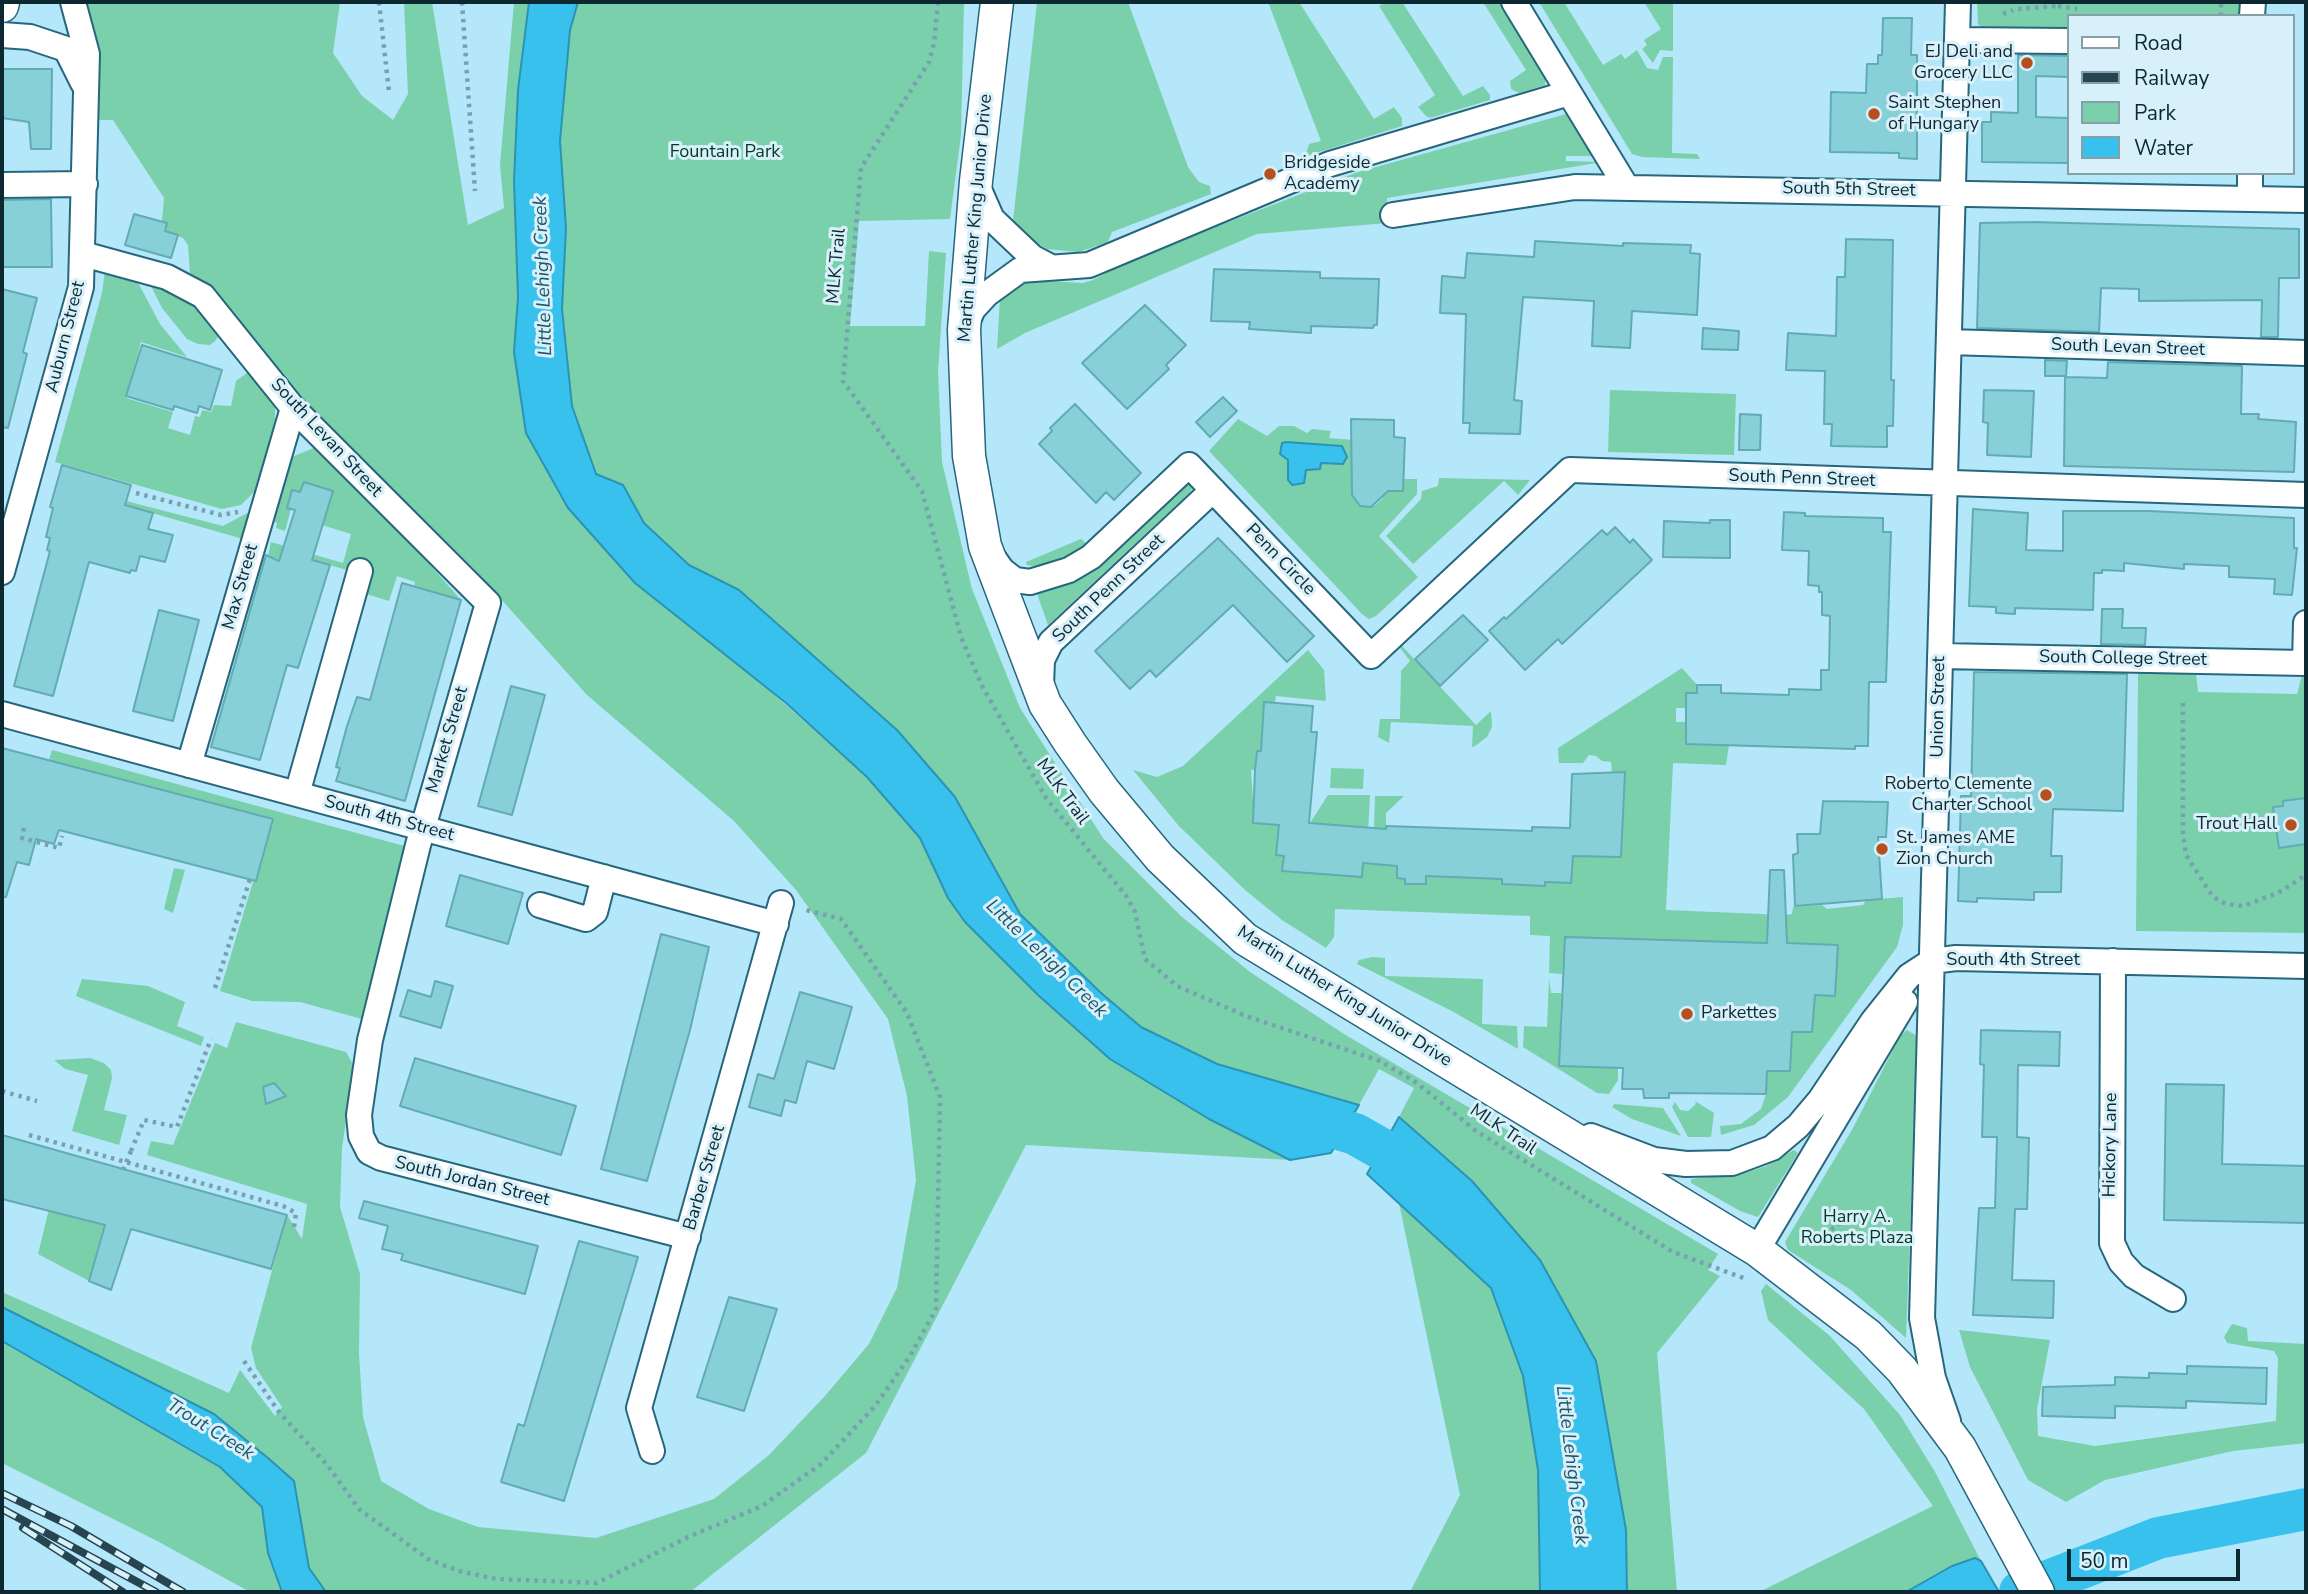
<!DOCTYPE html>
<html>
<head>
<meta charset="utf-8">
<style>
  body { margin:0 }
  #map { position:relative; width:2308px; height:1594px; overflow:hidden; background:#b5e7fa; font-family:"Nunito Sans",sans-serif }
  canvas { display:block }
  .frame { position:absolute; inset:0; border:4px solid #0d2831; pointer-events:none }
  .legend { position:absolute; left:2067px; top:14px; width:228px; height:161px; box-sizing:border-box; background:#d7f0f9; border:2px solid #86a0a9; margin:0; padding:9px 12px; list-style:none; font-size:21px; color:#0d2831 }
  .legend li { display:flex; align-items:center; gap:14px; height:35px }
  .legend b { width:35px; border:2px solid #86a0a9 }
  .scale { position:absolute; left:2067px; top:1549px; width:173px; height:32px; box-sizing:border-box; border:4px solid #0d2831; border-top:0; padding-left:9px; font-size:21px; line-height:24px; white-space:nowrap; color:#0d2831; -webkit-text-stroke:5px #d7f0f9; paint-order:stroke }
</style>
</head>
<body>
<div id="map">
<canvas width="2308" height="1594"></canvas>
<div class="frame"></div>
<ul class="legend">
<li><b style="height:9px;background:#fff"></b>Road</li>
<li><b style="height:9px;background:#274550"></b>Railway</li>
<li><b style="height:19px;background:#7ad0aa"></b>Park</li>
<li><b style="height:19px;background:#38c1ec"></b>Water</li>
</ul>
<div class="scale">50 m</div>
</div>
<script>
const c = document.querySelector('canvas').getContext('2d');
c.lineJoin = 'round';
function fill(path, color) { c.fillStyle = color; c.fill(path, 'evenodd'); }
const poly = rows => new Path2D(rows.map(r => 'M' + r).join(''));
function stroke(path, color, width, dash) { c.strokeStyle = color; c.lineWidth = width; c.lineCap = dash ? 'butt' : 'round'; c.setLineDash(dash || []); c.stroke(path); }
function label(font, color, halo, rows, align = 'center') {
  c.font = font + ' "Nunito Sans",sans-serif'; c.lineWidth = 6; c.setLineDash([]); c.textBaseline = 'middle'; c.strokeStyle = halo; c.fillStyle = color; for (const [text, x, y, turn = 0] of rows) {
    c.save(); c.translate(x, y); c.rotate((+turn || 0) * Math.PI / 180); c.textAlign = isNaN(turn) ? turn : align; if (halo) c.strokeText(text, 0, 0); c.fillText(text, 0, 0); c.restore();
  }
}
fill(poly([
  [85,2,340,2,333,53,362,96,393,120,408,94,404,2,432,2,468,225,504,208,500,165,514,2,529,2,518,90,514,181,518,297,514,352,526,433,726,652,867,777,920,838,948,898,1038,995,1110,1059,1209,1119,1290,1160,1026,1145,866,1453,690,1592,326,1592,309,1568,294,1481,214,1414,2,1307,2,1292,229,1393,240,1370,275,1416,282,1407,256,1368,251,1348,287,1215,302,1239,307,1204,147,1155,151,1141,173,1145,215,1043,227,1048,236,1022,346,1052,354,1066,342,1148,340,1207,360,1274,359,1354,363,1417,381,1481,429,1509,478,1527,596,1538,714,1499,769,1455,824,1397,869,1344,897,1288,916,1180,907,1096,888,1019,796,890,734,821,587,695,473,568,295,392,241,323,190,273,188,245,183,238,165,231,167,223,162,221,164,198,113,120,97,120],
  [578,2,964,2,961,135,950,219,859,221,850,326,925,326,929,251,946,253,938,372,942,462,972,589,1020,708,1103,838,1181,916,1250,972,1344,1034,1718,1254,1708,1270,1720,1276,1657,1353,1677,1592,1627,1592,1626,1530,1596,1361,1540,1260,1472,1181,1399,1117,1414,1088,1379,1069,1359,1105,1217,1064,1141,1027,1100,992,1020,914,955,797,897,730,739,590,689,565,644,523,623,485,596,474,572,406,562,309,566,228,560,141,570,30],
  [1037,2,1128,2,1188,167,1199,182,1210,186,1211,194,1112,232,1108,242,1079,252,1047,249,1024,235,1013,221],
  [1268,2,1299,2,1374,119,1394,107,1402,118,1402,126,1310,155,1306,154,1309,144,1321,141],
  [1386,2,1402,2,1463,96,1483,86,1490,95,1490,100,1430,118,1426,116,1418,107,1435,95,1379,6],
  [1483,2,1500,2,1546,75,1545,85,1519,93,1511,89,1510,81,1526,70],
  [1539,2,1564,2,1603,65,1621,54,1625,59,1637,50,1647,68,1658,70,1663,57,1673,57,1672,153,1697,154,1700,159,1642,157,1632,154],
  [1644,2,1673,2,1673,51,1660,50,1653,63,1642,49,1647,45,1644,40,1661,29],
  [1977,2,2244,2,2244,16,2068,16,2068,32,1983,29,1978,24],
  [1566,114,1571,114,1594,156,1566,156,1566,161,1602,162,1387,198,1387,223,1257,234,1025,333,997,349,1000,298,1009,288,1028,280,1083,283,1093,280,1133,259,1355,173],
  [105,270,135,277,160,324,187,357,141,342,126,398,173,412,168,428,190,435,195,416,200,417,202,410,211,412,214,405,231,406,236,381,252,369,275,399,275,423,256,490,241,505,222,509,55,462,102,293],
  [149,282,191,298,220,334,215,341,210,345,198,344,187,339,162,308],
  [1610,390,1736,394,1734,455,1608,452],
  [1238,419,1267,436,1279,426,1294,426,1307,433,1312,429,1331,431,1329,438,1353,440,1352,495,1360,506,1374,506,1382,499,1384,491,1403,491,1404,479,1417,479,1417,494,1379,536,1418,577,1376,616,1369,619,1362,614,1209,451],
  [316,447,387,516,461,600,414,587,415,582,397,576,389,601,360,592,354,572,312,560,309,568,268,556,271,542,343,563,351,534,322,525,332,491,304,482,300,492,292,490,287,507,291,509,285,531,276,528,277,523,269,520,285,466,292,457],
  [1439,478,1530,480,1518,495,1504,481,1413,564,1386,536,1421,499,1422,491,1438,486],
  [1188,483,1192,489,1188,494,1048,625,1036,591],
  [126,501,223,526,251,511,243,539,124,505],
  [1081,539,1089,546,1080,554,1038,567,1027,565,1026,562],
  [1414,630,1417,631,1402,646,1476,725,1491,711,1492,727,1487,737,1475,746,1472,747,1473,726,1391,722,1389,743,1378,737,1380,719,1400,719,1401,671,1410,661,1398,645],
  [1308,650,1324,670,1326,701,1276,696,1275,703,1264,702,1261,751,1257,751,1255,770,1251,770,1253,800,1259,801,1253,823,1284,825,1276,855,1284,856,1283,871,1373,863,1375,796,1404,796,1386,813,1386,847,1397,848,1397,878,1405,879,1405,884,1425,884,1426,850,1448,877,1503,879,1503,884,1544,886,1545,882,1571,883,1573,856,1621,857,1625,773,1612,772,1611,762,1602,761,1596,756,1589,755,1583,763,1559,763,1558,748,1682,668,1697,685,1697,693,1686,693,1686,708,1676,708,1676,722,1686,722,1686,744,1721,745,1730,738,1726,765,1673,763,1666,910,1786,915,1792,914,1793,907,1822,905,1827,909,1863,905,1866,900,1903,897,1903,925,1897,947,1788,1097,1754,1125,1721,1135,1720,1126,1741,1124,1761,1109,1766,1094,1767,1071,1790,1071,1792,1032,1812,1032,1815,995,1835,996,1838,945,1566,937,1562,974,1549,973,1550,936,1530,935,1530,916,1335,909,1334,937,1326,948,1282,920,1245,890,1178,825,1133,770,1157,777,1183,766],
  [2138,673,2196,673,2198,692,2297,694,2302,675,2306,674,2306,933,2136,931],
  [52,750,408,847,362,1019,300,1002,252,1001,220,991,272,819,49,760],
  [1331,768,1364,769,1363,789,1330,788],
  [1328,795,1370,795,1367,853,1363,853,1365,827,1310,823],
  [174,868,185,870,173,913,164,909],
  [1372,957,1385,958,1385,976,1483,979,1482,1024,1517,1026,1518,1049,1452,1011,1357,964,1359,960],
  [1549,978,1551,993,1561,993,1560,1066,1618,1068,1618,1080,1609,1094,1597,1093,1523,1047,1524,1026,1547,1027],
  [82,979,148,986,185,1002,177,1026,204,1037,201,1046,76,996],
  [1907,1030,1917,1036,1906,1338,1851,1290,1788,1250,1785,1242,1853,1128,1900,1036],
  [90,1058,104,1063,111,1070,112,1078,104,1110,127,1115,119,1145,72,1131,88,1075,65,1069,54,1060],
  [1695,1101,1714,1113,1711,1137,1688,1137,1672,1107,1675,1102,1680,1110,1688,1111,1696,1104],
  [1614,1104,1663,1108,1681,1136,1632,1119,1612,1107],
  [1794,1150,1798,1153,1758,1217,1740,1211,1691,1183,1691,1179,1745,1173,1766,1166],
  [1399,1203,1491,1288,1523,1376,1538,1470,1540,1592,1410,1592,1460,1495],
  [49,1209,123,1230,99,1247,89,1281,38,1254],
  [1766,1284,1830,1336,1900,1415,1935,1472,1981,1561,1974,1558,1952,1566,1906,1592,1759,1592,1933,1506,1864,1409,1768,1320,1761,1291],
  [2232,1324,2247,1328,2248,1341,2306,1344,2306,1443,2233,1451,2105,1480,2066,1502,2028,1480,1970,1367,1959,1330,2050,1340,2037,1409,2038,1436,2095,1446,2276,1421,2278,1358,2274,1351,2227,1343,2224,1337],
  [2,1341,220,1467,262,1507,268,1553,282,1592,250,1592,159,1542,2,1463]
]), '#7ad0aa');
const water = poly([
  [529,2,578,2,570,30,560,141,566,228,562,309,572,406,596,474,623,485,644,523,689,565,739,590,897,730,955,797,1020,914,1100,992,1141,1027,1217,1064,1359,1105,1331,1153,1290,1160,1209,1119,1110,1059,1038,995,965,922,948,898,920,838,867,777,786,703,635,583,568,508,526,433,514,352,518,297,514,181,518,90,529,2],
  [1286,442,1342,446,1347,457,1343,464,1321,463,1320,469,1306,470,1304,483,1292,485,1288,480,1288,460,1280,454,1282,443,1286,442],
  [1399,1117,1472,1181,1540,1260,1596,1361,1626,1530,1627,1592,1540,1592,1538,1470,1523,1376,1491,1288,1367,1174,1399,1117],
  [2,1307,214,1414,268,1458,294,1481,309,1568,326,1592,282,1592,268,1553,262,1507,220,1467,2,1341,2,1307],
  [1975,1558,1981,1561,1999,1592,1906,1592,1952,1566,1975,1558]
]);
fill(water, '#38c1ec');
stroke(water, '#2b93b4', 2);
stroke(poly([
  [1289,1114,1355,1134,1408,1164,1426,1182],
  [2020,1592,2158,1538,2306,1509]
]), '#38c1ec', 42);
const building = poly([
  [1883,18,1912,18,1911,55,1917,55,1917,159,1899,158,1899,153,1830,152,1831,92,1866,93,1867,64,1878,64,1878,55,1882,55,1883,18],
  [2018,55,2068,56,2068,77,2036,76,2036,117,2068,118,2068,163,1982,162,1982,122,1991,122,1991,112,2018,113,2018,55],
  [2,69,52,69,51,149,31,149,29,122,2,118,2,69],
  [51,199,52,267,2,267,2,200,51,199],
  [134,214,167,223,165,231,178,235,171,258,125,245,134,214],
  [2032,222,2299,229,2299,278,2279,278,2278,337,2261,337,2262,300,2139,301,2139,289,2101,288,2099,332,1977,328,1980,223,2032,222],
  [1846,239,1893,240,1891,380,1894,380,1893,426,1887,426,1887,447,1831,446,1832,424,1824,424,1825,371,1786,370,1788,333,1836,336,1837,277,1845,277,1846,239],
  [1535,241,1623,246,1623,243,1691,245,1690,253,1700,254,1697,315,1632,311,1630,348,1592,346,1594,301,1523,297,1514,400,1522,401,1520,434,1469,433,1470,423,1463,423,1466,314,1440,313,1442,276,1465,278,1467,253,1534,257,1535,241],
  [1214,269,1320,272,1320,278,1379,279,1377,325,1374,325,1373,328,1311,326,1311,333,1249,329,1250,322,1211,321,1214,269],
  [2,289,37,298,23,352,27,354,8,428,2,427,2,289],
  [1145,305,1186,345,1166,365,1169,369,1127,409,1082,363,1145,305],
  [1703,328,1739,331,1738,350,1702,349,1703,328],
  [142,345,222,370,210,410,199,406,197,413,174,406,173,410,126,396,142,345],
  [2045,360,2067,361,2066,376,2045,376,2045,360],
  [2108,362,2242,366,2241,414,2259,414,2258,419,2296,422,2294,472,2064,466,2065,377,2107,378,2108,362],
  [1984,390,2034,391,2031,457,1987,455,1988,423,1983,422,1984,390],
  [1223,397,1237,411,1210,437,1196,422,1223,397],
  [1075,404,1141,473,1114,500,1106,492,1096,503,1039,444,1052,431,1050,428,1075,404],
  [1740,414,1761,415,1760,450,1739,450,1740,414],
  [1351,419,1394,420,1394,437,1405,438,1403,491,1388,491,1371,507,1360,506,1352,495,1351,419],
  [62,465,131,485,125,505,153,513,148,529,173,535,165,562,140,556,136,571,131,570,130,573,89,562,53,696,14,686,50,551,47,550,50,538,46,537,53,508,50,507,62,465],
  [304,482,333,491,312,560,330,565,298,668,287,665,260,760,211,747,266,555,279,561,295,510,287,508,292,490,300,492,304,482],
  [1973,509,2028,513,2026,550,2063,551,2063,511,2149,511,2294,518,2294,548,2297,548,2292,595,2274,594,2275,579,2229,577,2229,566,2184,564,2184,569,2124,563,2124,571,2102,570,2102,573,2094,573,2093,610,2015,608,2015,614,1996,613,1996,607,1969,606,1973,509],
  [1784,512,1805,513,1805,516,1883,518,1883,532,1891,532,1886,682,1869,682,1868,746,1855,746,1855,749,1686,744,1686,693,1697,693,1697,685,1721,685,1721,693,1789,695,1789,689,1821,690,1821,670,1829,670,1830,616,1822,615,1822,592,1819,592,1819,586,1808,585,1809,551,1782,550,1784,512],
  [1710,520,1730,520,1730,558,1663,557,1664,521,1710,523,1710,520],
  [1615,527,1630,543,1633,539,1652,560,1562,644,1558,639,1525,670,1489,631,1504,617,1506,619,1602,530,1607,535,1615,527],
  [1218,538,1314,636,1287,662,1233,605,1156,677,1150,670,1130,689,1095,651,1218,538],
  [402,583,461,600,405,801,336,781,340,768,336,767,347,726,357,697,370,700,402,583],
  [2102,609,2123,609,2122,628,2146,628,2145,645,2101,644,2102,609],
  [159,610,199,620,173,721,133,711,159,610],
  [1463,615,1488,640,1440,686,1415,659,1463,615],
  [1974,672,2127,674,2123,811,2053,809,2051,856,2062,856,2061,892,2034,892,2034,900,1977,898,1977,902,1958,901,1961,796,1971,796,1974,672],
  [511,686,545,695,512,815,478,806,511,686],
  [1264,702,1313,706,1311,732,1317,732,1309,823,1386,829,1386,826,1532,831,1532,827,1570,828,1572,774,1625,772,1621,857,1573,856,1571,883,1545,882,1545,886,1502,884,1502,879,1426,876,1426,884,1405,884,1405,879,1397,878,1397,866,1363,863,1362,877,1282,871,1284,856,1276,855,1279,825,1253,823,1255,770,1257,751,1261,751,1264,702],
  [2,748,273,819,256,881,59,830,54,844,36,839,29,865,17,862,6,897,2,897,2,748],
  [2306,798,2306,844,2279,848,2273,807,2283,806,2283,801,2306,798],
  [1823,801,1888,802,1886,837,1878,837,1882,899,1795,906,1793,855,1798,853,1797,834,1820,834,1823,801],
  [1770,870,1784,870,1787,943,1838,945,1835,996,1815,995,1812,1032,1792,1032,1790,1071,1767,1071,1766,1094,1669,1093,1669,1098,1644,1098,1643,1089,1622,1089,1623,1068,1559,1066,1565,937,1767,943,1770,870],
  [460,875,523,893,508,944,446,926,460,875],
  [661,934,709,947,690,1030,647,1181,601,1169,661,934],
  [435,981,453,986,441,1028,400,1016,408,990,431,997,435,981],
  [800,992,852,1007,834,1069,807,1061,796,1103,785,1100,781,1116,749,1107,758,1074,774,1079,800,992],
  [1981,1030,2060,1032,2059,1066,2018,1065,2017,1137,2029,1138,2028,1178,2027,1209,2015,1209,2012,1280,2054,1281,2053,1318,1973,1315,1979,1208,1995,1208,1997,1137,1982,1137,1984,1065,1980,1064,1981,1030],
  [415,1058,576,1106,561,1155,400,1106,415,1058],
  [274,1083,286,1096,266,1104,263,1087,274,1083],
  [2166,1084,2224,1085,2222,1164,2306,1166,2306,1223,2164,1220,2166,1084],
  [2,1135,287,1215,271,1269,131,1229,111,1290,89,1281,105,1225,2,1199,2,1135],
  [364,1201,538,1246,525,1294,401,1260,403,1254,382,1249,388,1226,359,1218,364,1201],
  [579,1241,638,1257,564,1501,501,1482,518,1424,524,1426,579,1241],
  [729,1297,777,1309,744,1411,697,1397,729,1297],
  [2187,1366,2267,1368,2266,1404,2186,1401,2186,1408,2115,1406,2115,1418,2042,1416,2043,1387,2115,1385,2115,1377,2149,1378,2149,1373,2187,1374,2187,1366]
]);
fill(building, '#88d0d7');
stroke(building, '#63abb2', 2);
const minor = poly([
  [1514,2,1627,188],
  [2252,16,2253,2],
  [2,35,30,37,66,49,83,83],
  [1957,40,2068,41],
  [2,185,85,184],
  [977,185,992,219,1032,257,1049,266],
  [2250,198,2250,173],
  [1393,215,1575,187,2306,200],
  [83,254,167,277,203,296,293,408,488,603,418,845,370,1040,359,1115,361,1136,369,1152,381,1158,688,1237],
  [965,327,973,309,987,294,1020,270,1089,265,1330,164,1569,93],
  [1949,342,2306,353],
  [992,556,1002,570,1015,580,1030,582,1069,570,1091,557,1189,465,1371,656,1570,470,2306,495],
  [2,572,81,287,87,54,73,2],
  [1940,656,2305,663,2306,623],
  [1041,686,1042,660,1051,642,1213,490],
  [2,714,776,924],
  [189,765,293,408],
  [297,794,360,571],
  [540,905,586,919,595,912,604,877],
  [2113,961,2112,1243,2121,1262,2134,1276,2173,1299],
  [1591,1136,1654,1160,1686,1164,1732,1163,1772,1148,1798,1126,1820,1100,1873,1021,1909,976,1932,961,1956,958,2306,966],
  [1757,1250,1905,1002],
  [1948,1421,1933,1378,1922,1318,1958,2],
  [652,1451,639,1408,781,903]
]);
const major = poly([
  [997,2,976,181,964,330,969,456,985,546,1045,704,1070,743,1104,791,1160,858,1245,939,1757,1250,1868,1335,1902,1370,1960,1448,2038,1592],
  [2,6,3,2]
]);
stroke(minor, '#27677d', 28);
stroke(major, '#27677d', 35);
stroke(poly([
  [379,2,389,92],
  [462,2,475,191],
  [938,2,934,43,929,62,861,168,843,381,922,491,961,637,982,686,1046,798,1127,897,1135,912,1145,959,1177,986,1246,1016,1380,1061,1417,1083,1476,1131,1673,1252,1746,1279],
  [2058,6,2077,9],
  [2018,9,2057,6,2061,2],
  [2003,14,2013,10],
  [2106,16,2106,15],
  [2221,16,2221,2],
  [136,493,221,515,238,512],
  [2183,703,2183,833,2186,855,2213,897,2226,904,2243,906,2278,893,2306,875],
  [24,828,22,838,59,848,62,836],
  [215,988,250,879],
  [2,1091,37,1101],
  [29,1135,283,1206,296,1213,294,1227],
  [131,1151,144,1120,177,1127,211,1039],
  [1824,1234,1845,1220],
  [244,1361,279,1412,328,1466,359,1509,428,1559,459,1571,496,1579,597,1583,688,1537,762,1506,821,1464,875,1406,910,1356,936,1309,940,1097,907,1013,841,919,802,909]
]), '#77a1b0', 4.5, [3.5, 5]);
stroke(minor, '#fff', 24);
stroke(major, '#fff', 32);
const rail = poly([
  [2,1493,71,1526,183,1592],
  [2,1509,156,1592],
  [23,1528,123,1592]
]);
stroke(rail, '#274550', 8);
stroke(rail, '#d7f0f9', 5, [16]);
stroke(poly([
  [123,1170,131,1151]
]), '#77a1b0', 4.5, [3.5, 5]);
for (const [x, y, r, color] of [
  [2027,63,7,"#b5501e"],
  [1874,114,7,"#b5501e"],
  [1270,174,7,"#b5501e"],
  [2046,795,7,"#b5501e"],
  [2291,825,7,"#b5501e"],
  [1882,849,7,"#b5501e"],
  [1687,1014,7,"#b5501e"]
]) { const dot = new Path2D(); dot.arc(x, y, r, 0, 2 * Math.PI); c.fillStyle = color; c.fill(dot); stroke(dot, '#d7f0f9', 2.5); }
label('18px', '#0d2831', '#d7f0f9', [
  ["EJ Deli and",2013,53,"right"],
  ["Grocery LLC",2013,74,"right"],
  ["Saint Stephen",1888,104],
  ["of Hungary",1888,125],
  ["Bridgeside",1284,164],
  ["Academy",1284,185],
  ["Roberto Clemente",2032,785,"right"],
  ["Charter School",2032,806,"right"],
  ["Trout Hall",2277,825,"right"],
  ["St. James AME",1896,839],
  ["Zion Church",1896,860],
  ["Parkettes",1701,1014]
], 'left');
label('18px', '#023825', '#d7f0f9', [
  ["Fountain Park",725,153],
  ["Harry A.",1857,1218],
  ["Roberts Plaza",1857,1239]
]);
label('18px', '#0d2831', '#d7f0f9', [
  ["South 5th Street",1849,190,1],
  ["Martin Luther King Junior Drive",976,218,-85],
  ["MLK Trail",837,266,-85],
  ["Auburn Street",66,337,-76],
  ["South Levan Street",2128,348,2],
  ["South Levan Street",326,438,47],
  ["South Penn Street",1802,479,2],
  ["Penn Circle",1280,560,46],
  ["Max Street",241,587,-74],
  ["South Penn Street",1109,589,-44],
  ["South College Street",2123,659,1],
  ["Union Street",1939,707,-89],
  ["Market Street",448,740,-74],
  ["MLK Trail",1062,792,54],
  ["South 4th Street",389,819,15],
  ["South 4th Street",2013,961],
  ["Martin Luther King Junior Drive",1344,997,32],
  ["MLK Trail",1503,1130,34],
  ["Hickory Lane",2111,1145,-89],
  ["Barber Street",705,1178,-74],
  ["South Jordan Street",472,1182,14]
]);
label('italic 19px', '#215769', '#d7f0f9', [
  ["Little Lehigh Creek",544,276,-92],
  ["Little Lehigh Creek",1046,959,44],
  ["Trout Creek",210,1430,32],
  ["Little Lehigh Creek",1571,1465,83]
]);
</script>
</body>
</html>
